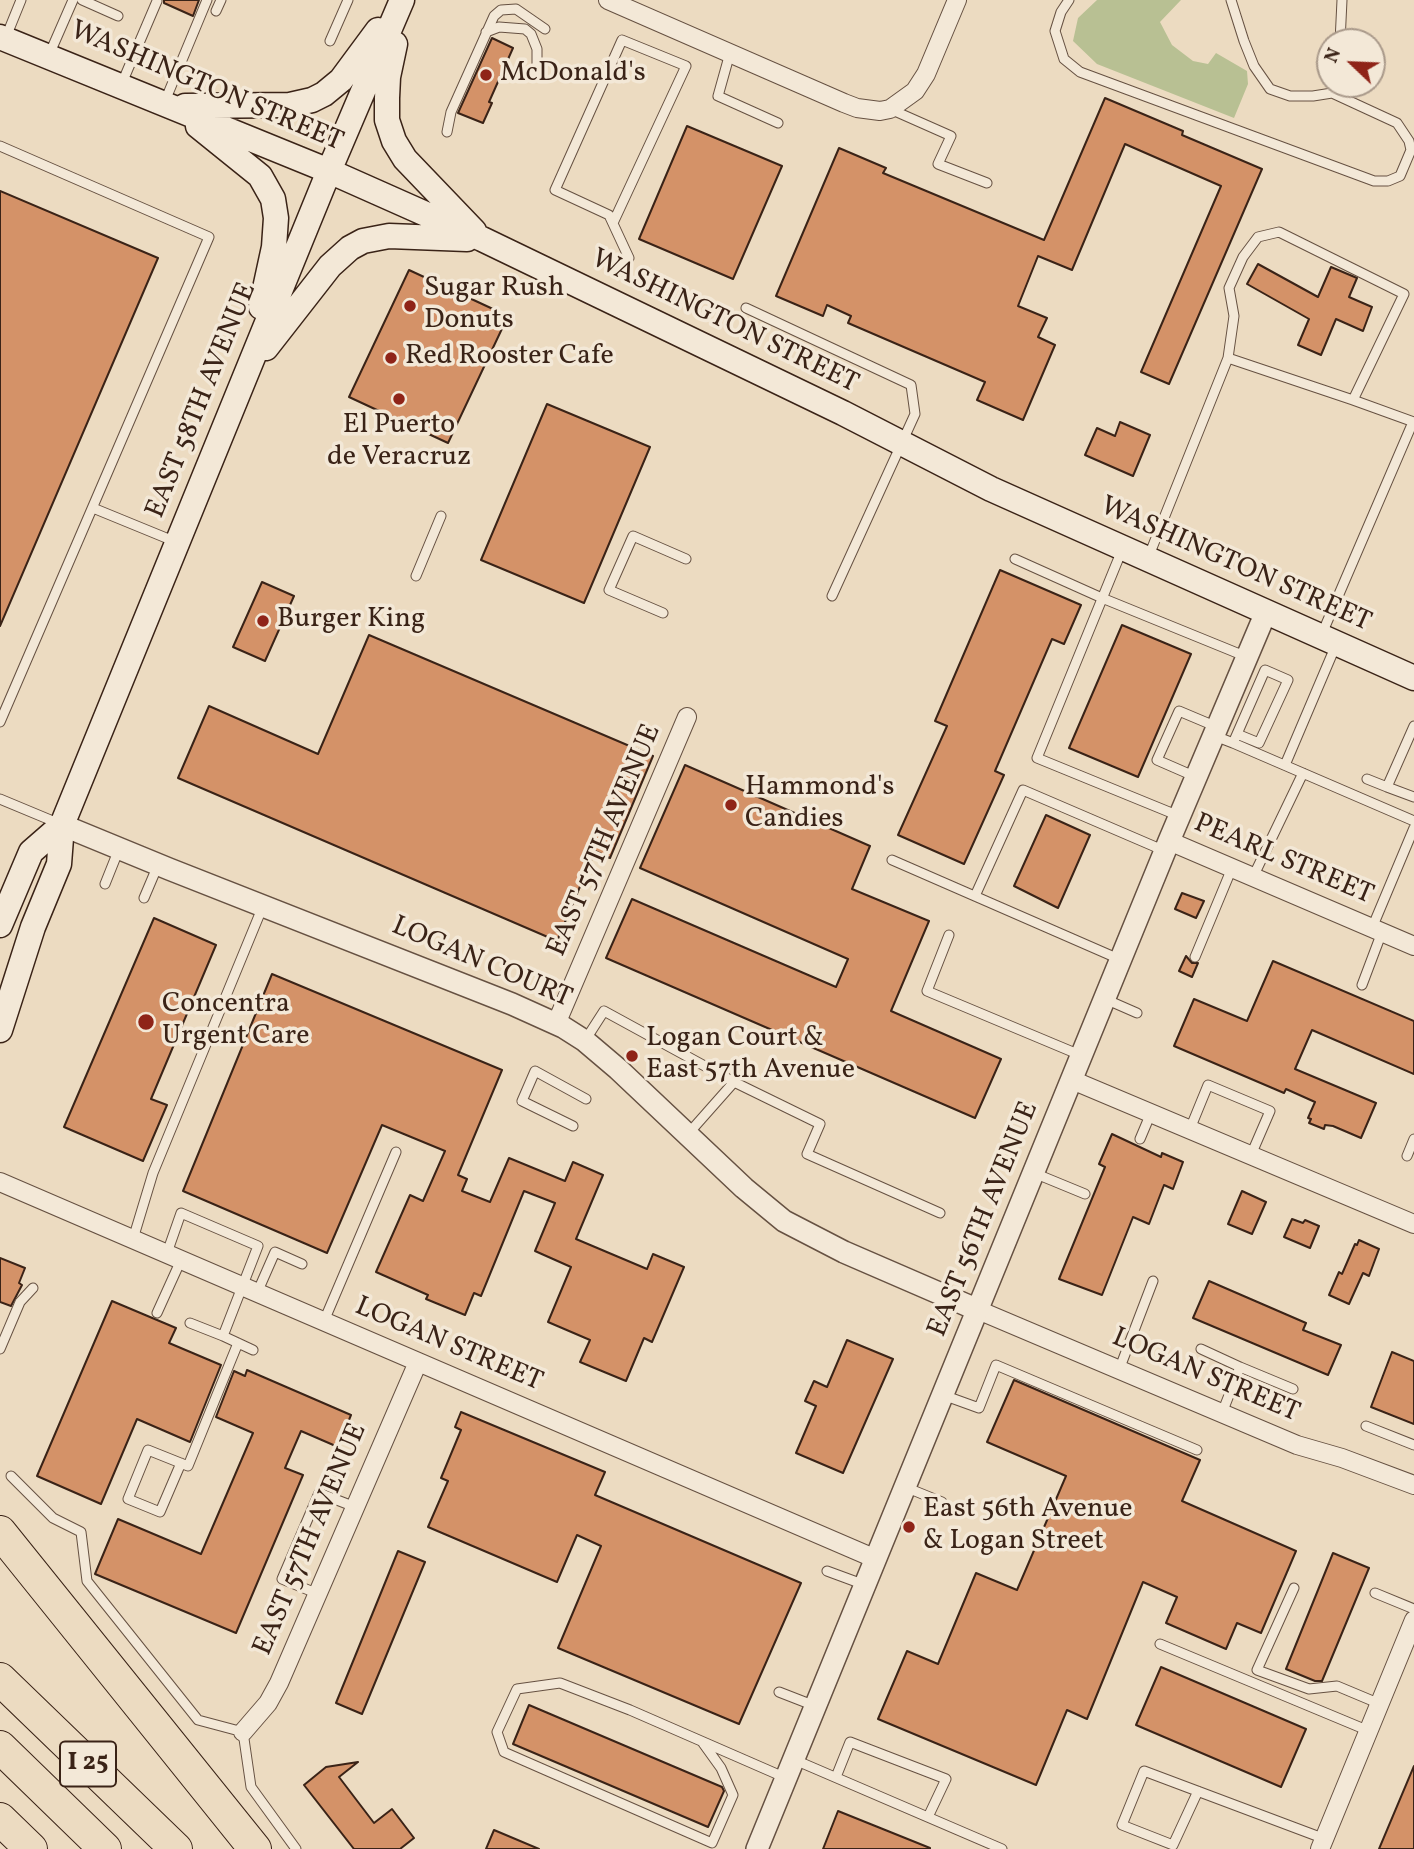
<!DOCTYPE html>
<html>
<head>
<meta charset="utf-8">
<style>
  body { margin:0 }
  #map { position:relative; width:1414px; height:1849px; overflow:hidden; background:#ecdbc1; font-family:Vollkorn,serif }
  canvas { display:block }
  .north { position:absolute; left:1316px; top:28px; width:70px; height:70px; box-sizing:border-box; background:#f3e8d7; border:2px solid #a9998a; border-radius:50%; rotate:293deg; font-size:19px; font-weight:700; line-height:28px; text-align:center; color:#3a2317 }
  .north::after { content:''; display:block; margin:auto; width:24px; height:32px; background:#8f2418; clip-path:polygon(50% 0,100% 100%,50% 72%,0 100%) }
</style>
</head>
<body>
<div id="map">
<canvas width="1414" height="1849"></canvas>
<div class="north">N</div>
</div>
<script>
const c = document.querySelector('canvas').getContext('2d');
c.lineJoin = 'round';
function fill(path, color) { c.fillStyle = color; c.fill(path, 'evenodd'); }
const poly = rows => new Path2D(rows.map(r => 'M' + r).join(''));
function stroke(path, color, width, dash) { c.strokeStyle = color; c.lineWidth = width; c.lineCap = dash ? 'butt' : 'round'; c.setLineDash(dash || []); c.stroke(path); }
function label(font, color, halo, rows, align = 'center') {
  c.font = font + ' Vollkorn,serif'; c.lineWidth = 7; c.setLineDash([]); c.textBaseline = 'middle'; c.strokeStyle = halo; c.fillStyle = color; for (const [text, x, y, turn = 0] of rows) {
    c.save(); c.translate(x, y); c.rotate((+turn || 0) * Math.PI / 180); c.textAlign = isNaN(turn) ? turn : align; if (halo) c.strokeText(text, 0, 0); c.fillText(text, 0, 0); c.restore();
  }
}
fill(poly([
  [1097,0,1181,0,1160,22,1172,45,1193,61,1208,64,1216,53,1247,71,1248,84,1234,118,1097,64,1073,41,1078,18]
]), '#b8c093');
const building = poly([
  [164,0,199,0,193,16,164,3,164,0],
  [492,38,513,48,489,102,492,103,483,123,458,113,492,38],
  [1105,98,1183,131,1182,135,1262,169,1169,384,1141,372,1221,186,1125,144,1072,270,1038,256,1018,306,1047,318,1038,337,1055,345,1023,420,977,400,985,382,848,323,851,316,827,305,823,316,776,296,839,148,886,168,883,173,1044,240,1105,98],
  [687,126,782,166,733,279,639,239,687,126],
  [0,191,158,258,0,626,0,191],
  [1258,264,1318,297,1331,267,1357,278,1349,297,1372,307,1363,331,1336,319,1321,355,1298,345,1309,319,1247,284,1258,264],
  [409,270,508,316,448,443,349,397,409,270],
  [547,404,650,447,584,603,481,560,547,404],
  [1120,422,1150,435,1133,476,1085,455,1097,428,1115,436,1120,422],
  [1000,570,1081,605,1064,644,1052,639,995,771,1004,775,964,864,898,835,947,726,935,721,1000,570],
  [262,582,294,596,265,661,233,647,262,582],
  [1122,625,1191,654,1138,777,1069,748,1122,625],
  [369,635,653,756,610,858,595,851,557,941,178,778,209,706,318,754,369,635],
  [685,765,870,846,852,889,929,921,891,1011,1001,1059,975,1118,606,958,632,899,836,987,848,959,640,868,685,765],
  [1046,815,1090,835,1058,908,1014,886,1046,815],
  [1182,893,1204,901,1196,918,1175,909,1182,893],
  [154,918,216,945,151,1099,167,1105,143,1161,64,1127,154,918],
  [1186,956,1192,963,1198,963,1192,977,1179,971,1186,956],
  [1273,961,1414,1021,1414,1074,1312,1030,1295,1069,1376,1103,1361,1138,1333,1126,1325,1125,1324,1129,1309,1123,1311,1119,1308,1118,1315,1102,1286,1089,1284,1093,1174,1046,1194,999,1247,1021,1273,961],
  [272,974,502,1070,458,1175,467,1179,462,1191,490,1202,509,1158,565,1181,573,1162,603,1175,576,1239,647,1269,653,1254,684,1267,652,1342,644,1338,626,1381,580,1362,590,1340,548,1322,571,1267,535,1251,555,1203,524,1191,481,1296,474,1293,465,1315,426,1299,428,1295,376,1272,410,1195,423,1201,445,1151,382,1125,327,1253,183,1191,272,974],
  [1112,1134,1161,1157,1162,1153,1183,1162,1173,1189,1164,1185,1149,1224,1133,1217,1102,1295,1059,1279,1105,1167,1099,1164,1112,1134],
  [1242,1191,1266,1202,1252,1234,1228,1224,1242,1191],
  [1292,1219,1303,1223,1305,1220,1319,1226,1310,1248,1284,1237,1292,1219],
  [1359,1240,1379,1249,1369,1276,1363,1273,1349,1304,1329,1295,1339,1272,1342,1274,1355,1244,1357,1245,1359,1240],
  [0,1258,25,1268,19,1283,22,1285,11,1306,0,1302,0,1258],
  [1209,1281,1306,1323,1303,1330,1341,1345,1328,1375,1193,1318,1209,1281],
  [112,1301,176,1328,169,1343,221,1365,190,1442,137,1419,101,1504,37,1476,112,1301],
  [847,1340,893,1359,843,1473,796,1453,816,1406,805,1401,814,1381,827,1387,847,1340],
  [1392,1352,1414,1361,1414,1424,1371,1407,1392,1352],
  [247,1370,351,1415,338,1447,301,1431,285,1468,303,1475,236,1633,95,1574,118,1519,201,1554,253,1433,216,1417,234,1371,245,1376,247,1370],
  [1014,1380,1200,1460,1182,1501,1296,1551,1261,1633,1237,1623,1226,1649,1166,1623,1177,1597,1143,1582,1087,1719,1067,1710,1036,1785,878,1719,907,1651,938,1664,976,1573,1017,1590,1066,1476,987,1442,1014,1380],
  [461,1412,605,1472,595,1495,801,1583,739,1724,558,1648,601,1546,577,1535,557,1582,428,1527,448,1481,441,1478,461,1430,455,1427,461,1412],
  [398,1551,425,1562,362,1714,336,1703,398,1551],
  [1333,1553,1369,1568,1322,1681,1315,1681,1286,1669,1333,1553],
  [1161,1667,1306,1729,1281,1787,1136,1725,1161,1667],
  [529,1705,722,1787,724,1791,708,1827,513,1744,529,1705],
  [358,1762,339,1777,374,1823,392,1809,414,1838,400,1849,354,1849,304,1785,326,1767,358,1762],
  [1414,1766,1414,1849,1379,1849,1414,1766],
  [838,1811,930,1848,930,1849,823,1849,838,1811],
  [494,1830,539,1849,486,1849,494,1830]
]);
fill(building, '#d49268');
stroke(building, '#3a2317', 2);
const service = poly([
  [82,0,118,16],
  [1069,0,1061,12,1055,31,1064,59,1080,72,1374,181,1388,181,1400,176,1411,150,1409,141,1397,123,1332,93,1313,96,1290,96,1270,89,1254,66,1244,41,1231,0],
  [216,11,221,0],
  [486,32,499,27,525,29,531,34,537,49,537,66],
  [6,37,21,0],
  [330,41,348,0],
  [1340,42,1342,0],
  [730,53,718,96,778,123],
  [49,55,73,0],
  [122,83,157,1],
  [165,101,207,0],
  [890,109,951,136,938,164,987,183],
  [447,132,451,112,494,16,501,10,516,9,545,29],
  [0,146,209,237,0,722],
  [613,223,686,66,622,40,555,190,609,215,629,258],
  [746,308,911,385,915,414,832,596],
  [1228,358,1234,316,1229,288,1243,257,1258,237,1279,232,1404,294,1353,400,1414,422],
  [93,508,176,542],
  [1122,550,1037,758,1179,816],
  [1148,558,1228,358,1353,400],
  [1015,559,1102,598,1247,657],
  [416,576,441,516],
  [663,613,609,590,633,536,686,559],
  [1321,636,1413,422],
  [1215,736,1233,743,1237,734,1265,670,1288,680,1259,743,1237,734],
  [1233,743,1414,821],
  [1285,765,1336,645],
  [1196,777,1157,760,1179,711,1217,727],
  [1367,779,1387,787,1414,726],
  [1387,787,1414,797],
  [0,799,60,824],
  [892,860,1119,959],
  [1253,877,1303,773],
  [105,884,119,849],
  [975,896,1023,790,1165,851],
  [144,898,158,865],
  [1372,928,1414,828],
  [949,935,927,991,1080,1055],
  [1195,957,1232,868],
  [1362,985,1382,932],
  [1105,999,1137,1013],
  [586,1039,604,1011,734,1082,688,1134],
  [734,1082,820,1124,807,1154,940,1213],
  [573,1126,522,1101,535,1071,586,1099],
  [1190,1129,1208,1085,1270,1111,1251,1155],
  [1140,1139,1151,1113],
  [1407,1156,1414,1139],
  [1034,1173,1085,1194],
  [133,1239,153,1173,263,906],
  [167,1253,181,1213,258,1246,223,1336,190,1323],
  [257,1293,275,1252,302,1264],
  [157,1313,181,1260],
  [324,1321,396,1152],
  [223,1336,253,1350],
  [0,1349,20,1302,33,1288],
  [1201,1349,1240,1367,1222,1413],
  [1240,1367,1293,1389],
  [1119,1370,1153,1281],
  [943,1395,979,1408,996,1365,1197,1450],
  [1366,1426,1414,1445],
  [181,1463,160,1512,128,1499,148,1450,188,1466,238,1343],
  [11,1476,53,1518,81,1532,87,1581,198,1720,243,1732,251,1787,296,1849],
  [905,1487,942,1502],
  [827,1571,865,1585],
  [1294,1588,1257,1670,1309,1689,1337,1686,1380,1704],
  [1375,1593,1414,1609],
  [318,1594,282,1579,319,1493,355,1507],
  [1160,1644,1369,1731],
  [779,1692,815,1706],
  [703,1743,721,1768,733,1795,712,1843,504,1752,497,1732,517,1689,560,1683,630,1710,786,1778],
  [795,1760,1002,1849],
  [836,1777,850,1742,946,1779,928,1817],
  [1198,1791,1173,1845,1122,1825,1144,1771,1325,1839]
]);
const minor = poly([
  [608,0,844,103,857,108,880,111,890,109,915,91,926,74,957,0],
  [1169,841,1414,946],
  [556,1024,687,717],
  [1072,1080,1414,1224],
  [0,1182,876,1559],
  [978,1310,1297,1445,1342,1458,1414,1485],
  [243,1732,268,1703,279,1683,418,1362],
  [1320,1849,1414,1620]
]);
const tertiary = poly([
  [62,825,169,869,512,1004,563,1027,585,1041,618,1069,744,1188,784,1221,844,1252,978,1310],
  [757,1849,1169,841,1266,612]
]);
const secondary = poly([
  [0,37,329,171,482,239,843,413,991,489,1414,678],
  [395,44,388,77,387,98,387,120,394,141,405,159,474,231],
  [185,106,290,105,312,100,324,94,341,80,378,30],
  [198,126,260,176,273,199,276,218,274,247,261,307],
  [266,348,330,266,350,248,363,241,389,236,467,239],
  [0,925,31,852,62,825],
  [0,1030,33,927,59,864,62,825,329,171,402,0]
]);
const motorway = poly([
  [0,1532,255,1849],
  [0,1679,176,1849],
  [0,1747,105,1849],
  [0,1819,31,1849]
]);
stroke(service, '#665142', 11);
stroke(minor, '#665142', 20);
stroke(tertiary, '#665142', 24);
stroke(secondary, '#3a2317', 27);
stroke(motorway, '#3a2317', 34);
stroke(service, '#f3e8d7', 9);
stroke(minor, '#f3e8d7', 18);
stroke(tertiary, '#f3e8d7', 21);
stroke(secondary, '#f3e8d7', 24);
stroke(motorway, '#ecdbc1', 32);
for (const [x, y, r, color] of [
  [486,75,7,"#8f2418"],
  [410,306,7,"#8f2418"],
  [391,358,7,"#8f2418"],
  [399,399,7,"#8f2418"],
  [263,621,7,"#8f2418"],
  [731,805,7,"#8f2418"],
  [146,1022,9,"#8f2418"],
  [632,1056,7,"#8f2418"],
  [909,1527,7,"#8f2418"]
]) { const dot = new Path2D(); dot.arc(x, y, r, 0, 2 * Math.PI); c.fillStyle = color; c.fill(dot); stroke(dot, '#f3e8d7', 2.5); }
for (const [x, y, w] of [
  [88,1764,56]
]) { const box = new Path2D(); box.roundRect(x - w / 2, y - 22.5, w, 45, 5); c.fillStyle = '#f3e8d7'; c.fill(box); stroke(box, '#3a2317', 2); }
label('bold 26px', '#3a2317', null, [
  ["I 25",88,1764]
]);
label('28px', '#3a2317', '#f3e8d7', [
  ["McDonald's",500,75],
  ["Sugar Rush",424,290],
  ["Donuts",424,322],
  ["Red Rooster Cafe",405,358],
  ["El Puerto",399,427,"center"],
  ["de Veracruz",399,459,"center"],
  ["Burger King",277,621],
  ["Hammond's",745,789],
  ["Candies",745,821],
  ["Concentra",162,1006],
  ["Urgent Care",162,1038],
  ["Logan Court &",646,1040],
  ["East 57th Avenue",646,1072],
  ["East 56th Avenue",923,1511],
  ["& Logan Street",923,1543]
], 'left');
label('28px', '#3a2317', '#f3e8d7', [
  ["WASHINGTON STREET",206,88,23],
  ["WASHINGTON STREET",724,323,26],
  ["EAST 58TH AVENUE",203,401,-68],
  ["WASHINGTON STREET",1235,566,24],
  ["EAST 57TH AVENUE",606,841,-67],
  ["PEARL STREET",1283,861,23],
  ["LOGAN COURT",481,964,23],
  ["EAST 56TH AVENUE",985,1220,-68],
  ["LOGAN STREET",448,1346,23],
  ["LOGAN STREET",1205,1377,23],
  ["EAST 57TH AVENUE",312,1540,-67]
]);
</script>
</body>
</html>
